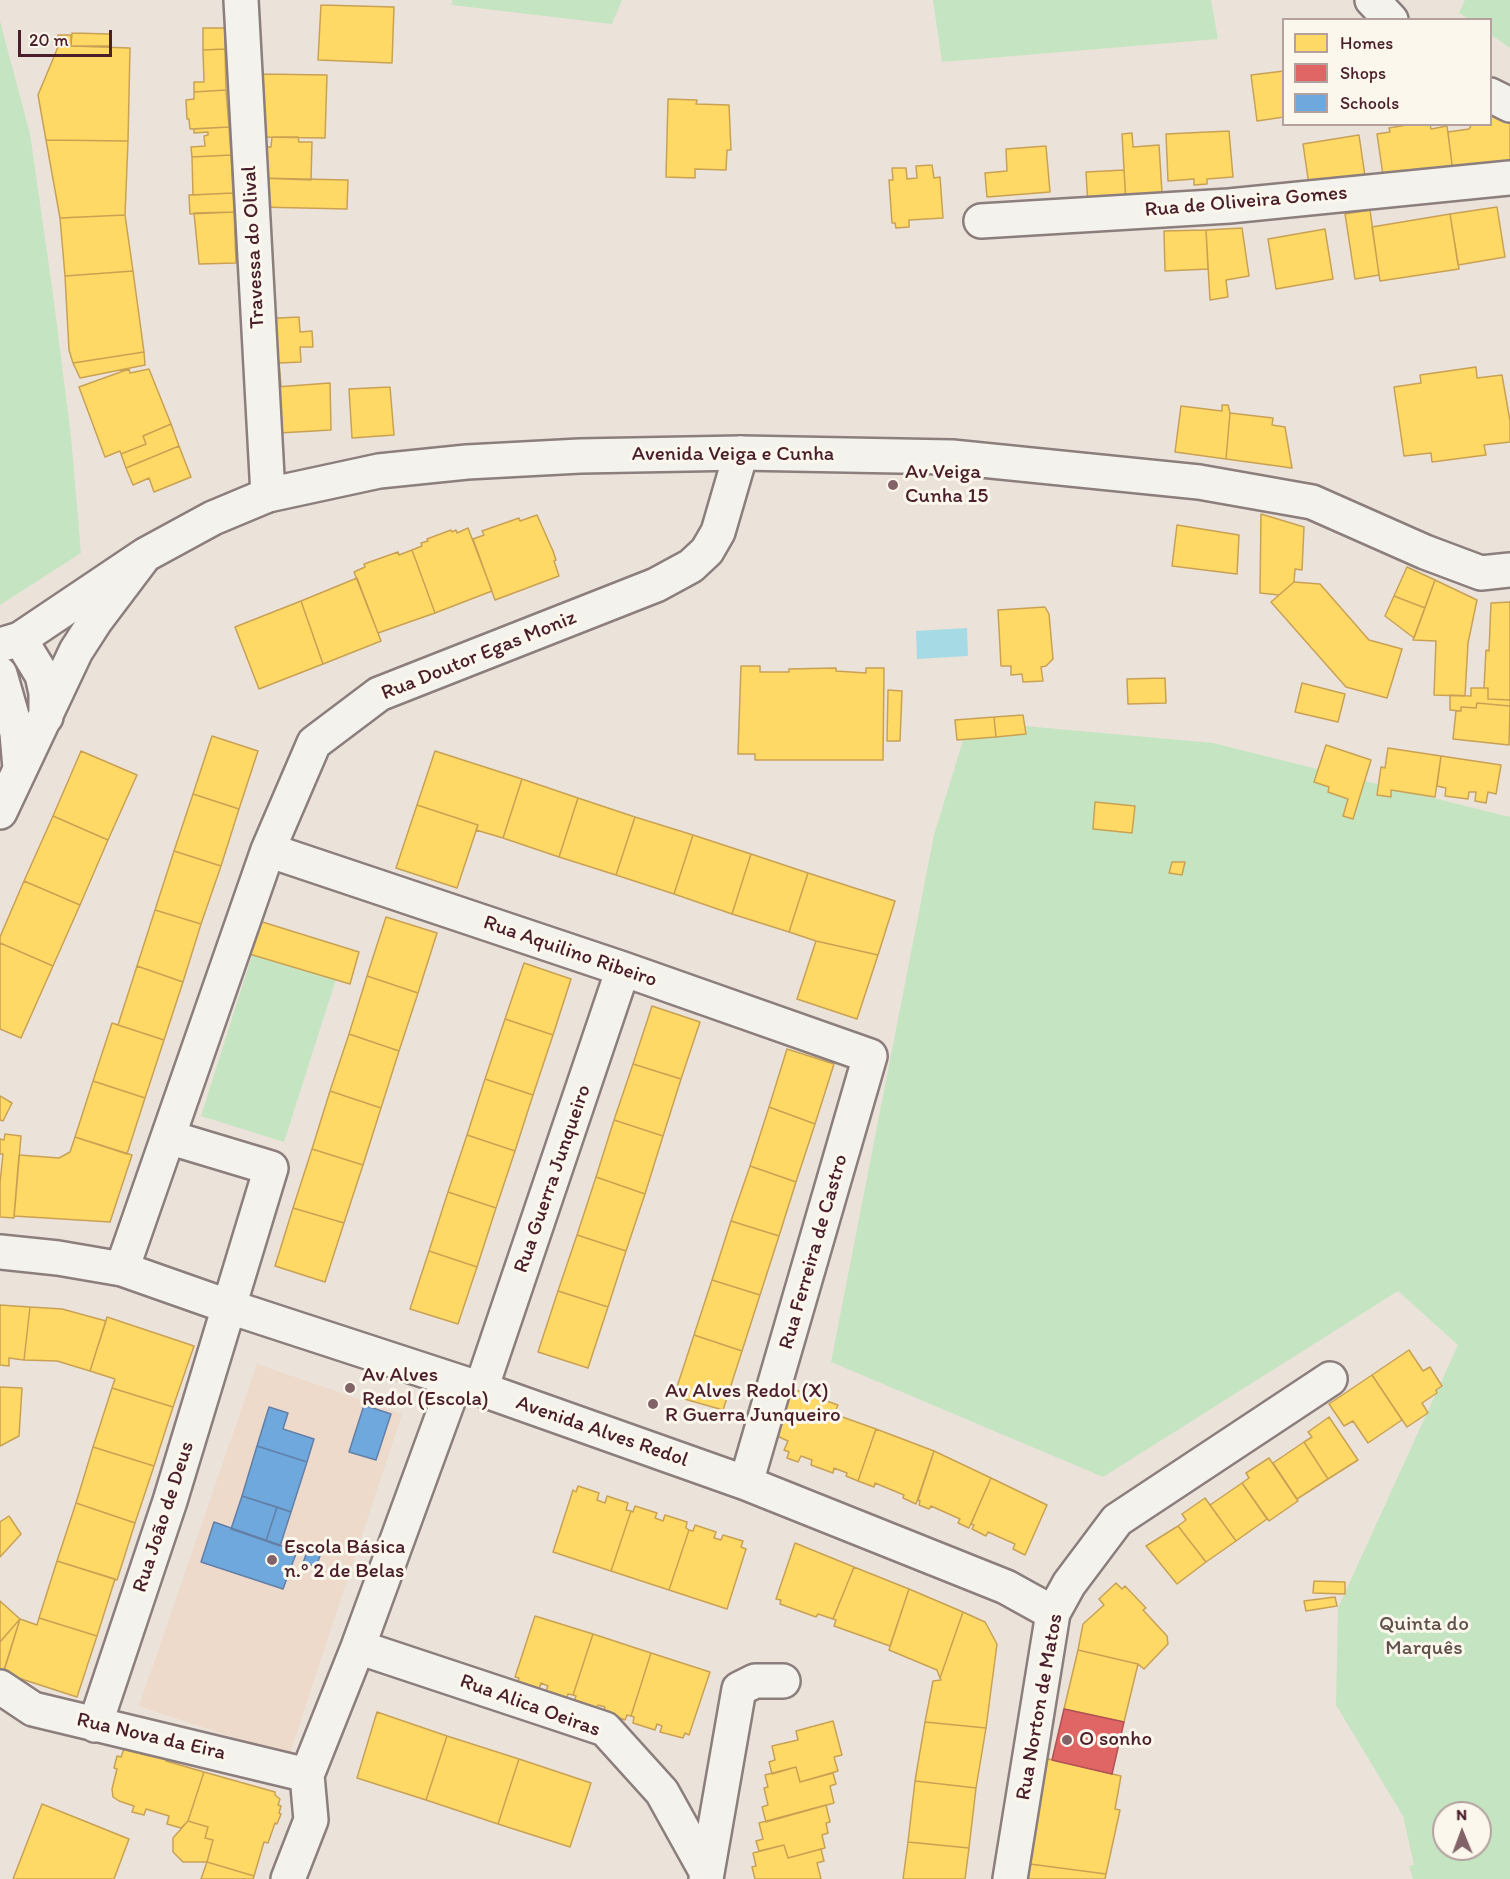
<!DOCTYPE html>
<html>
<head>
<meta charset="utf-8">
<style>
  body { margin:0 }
  #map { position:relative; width:1510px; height:1879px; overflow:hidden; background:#ebe2d9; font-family:Itim,sans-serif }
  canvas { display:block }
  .legend { position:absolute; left:1282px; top:18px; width:210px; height:108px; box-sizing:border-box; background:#fbf7ec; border:2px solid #b4a19f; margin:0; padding:8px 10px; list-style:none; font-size:18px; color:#4a1f2b }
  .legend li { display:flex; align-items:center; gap:12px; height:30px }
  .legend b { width:30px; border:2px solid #b4a19f }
  .north { position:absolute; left:1432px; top:1801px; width:60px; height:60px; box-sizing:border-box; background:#fbf7ec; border:2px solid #b4a19f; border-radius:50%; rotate:359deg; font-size:16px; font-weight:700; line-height:24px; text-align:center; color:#4a1f2b }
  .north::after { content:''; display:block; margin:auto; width:21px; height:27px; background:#826368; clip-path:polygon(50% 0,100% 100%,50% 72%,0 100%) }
  .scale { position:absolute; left:18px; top:30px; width:94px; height:27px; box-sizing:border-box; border:3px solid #4a1f2b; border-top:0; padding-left:8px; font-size:18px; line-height:21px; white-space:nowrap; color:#4a1f2b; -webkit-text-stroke:4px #fbf7ec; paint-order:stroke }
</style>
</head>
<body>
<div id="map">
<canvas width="1510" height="1879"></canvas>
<ul class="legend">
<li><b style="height:16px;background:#ffd966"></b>Homes</li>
<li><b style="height:16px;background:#e06666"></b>Shops</li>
<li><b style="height:16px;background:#6fa8dc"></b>Schools</li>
</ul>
<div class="north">N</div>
<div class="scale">20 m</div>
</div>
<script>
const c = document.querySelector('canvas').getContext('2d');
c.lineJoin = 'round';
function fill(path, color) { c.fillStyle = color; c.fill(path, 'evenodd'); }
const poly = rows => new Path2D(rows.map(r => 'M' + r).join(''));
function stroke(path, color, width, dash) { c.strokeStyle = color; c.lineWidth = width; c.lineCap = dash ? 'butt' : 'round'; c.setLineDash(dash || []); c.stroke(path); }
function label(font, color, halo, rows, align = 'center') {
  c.font = font + ' Itim,sans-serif'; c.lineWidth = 6; c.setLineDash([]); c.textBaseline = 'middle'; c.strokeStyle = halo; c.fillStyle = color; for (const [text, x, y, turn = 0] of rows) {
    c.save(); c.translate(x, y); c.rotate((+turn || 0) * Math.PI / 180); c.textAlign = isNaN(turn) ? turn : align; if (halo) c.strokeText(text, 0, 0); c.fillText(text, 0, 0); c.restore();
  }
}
fill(poly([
  [257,1364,402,1414,289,1756,139,1706]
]), '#eddaca');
fill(poly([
  [452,0,622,0,612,24,452,5],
  [933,0,1211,0,1218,39,942,62],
  [1465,0,1510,0,1510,48,1491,35,1490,20,1469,19,1459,13],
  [0,21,30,134,53,294,71,437,81,553,0,605],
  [969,721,1213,743,1510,817,1510,1879,1413,1879,1409,1866,1414,1865,1403,1816,1336,1705,1338,1608,1458,1345,1398,1291,1103,1477,831,1362,934,835],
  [1444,1813,1480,1813,1480,1849,1444,1849],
  [253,952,336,979,284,1142,201,1116]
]), '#c5e5c2');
fill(poly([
  [967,628,968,656,917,659,916,631]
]), '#a6dae4');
const homes = poly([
  [321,5,394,7,392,63,318,60,321,5],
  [203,28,225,28,225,49,203,50,203,28],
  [72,33,110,34,110,46,71,46,72,33],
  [58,35,71,35,71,46,130,48,128,141,46,140,38,95,58,47,58,35],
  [225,49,226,90,194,92,194,82,204,82,203,50,225,49],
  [1284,71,1284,117,1257,121,1251,75,1284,71],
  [261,74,327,75,325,138,260,137,261,74],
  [226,90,229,127,190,129,189,119,187,119,186,100,194,99,194,92,226,90],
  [668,99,697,100,696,104,729,105,731,150,727,150,726,170,695,169,695,178,666,177,668,99],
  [1490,110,1510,122,1510,163,1453,173,1448,132,1469,129,1472,124,1490,124,1490,110],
  [1413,124,1430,124,1431,129,1447,126,1453,172,1384,182,1377,134,1390,132,1389,128,1413,124],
  [229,127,231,155,192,157,191,147,205,146,204,136,208,135,208,132,194,133,194,129,229,127],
  [1229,131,1233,177,1207,179,1207,184,1194,185,1194,179,1168,181,1166,134,1229,131],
  [1132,133,1133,147,1159,145,1163,209,1126,203,1122,134,1132,133],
  [1359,135,1366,183,1310,192,1303,144,1359,135],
  [272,137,298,137,299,142,312,142,311,180,259,178,260,147,271,147,272,137],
  [46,140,128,141,125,215,60,218,46,140],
  [1046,146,1050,192,987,197,985,173,1007,171,1006,149,1046,146],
  [231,155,233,193,193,195,192,157,231,155],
  [932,165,934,178,940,177,943,218,909,220,909,227,896,228,895,223,892,223,889,180,893,180,892,168,906,168,907,179,917,178,916,166,932,165],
  [1124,170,1126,203,1088,206,1086,172,1124,170],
  [259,178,348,180,347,209,258,207,259,178],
  [233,193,234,212,190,214,189,195,233,193],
  [1497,207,1505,257,1458,265,1450,214,1497,207],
  [1370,210,1379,275,1355,279,1345,214,1370,210],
  [234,212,236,263,199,264,194,213,234,212],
  [1450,214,1459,269,1380,281,1372,227,1450,214],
  [125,215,133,271,65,276,60,218,125,215],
  [1242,228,1249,276,1226,280,1228,297,1210,300,1206,230,1242,228],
  [1325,229,1333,279,1276,289,1268,239,1325,229],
  [1206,230,1208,269,1165,271,1164,231,1206,230],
  [133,271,144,352,73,363,69,350,65,276,133,271],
  [299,317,300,332,312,331,313,347,300,347,301,362,279,363,281,386,264,387,259,319,299,317],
  [144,352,145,365,80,378,73,363,144,352],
  [1476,367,1477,378,1502,375,1510,421,1510,442,1484,445,1486,455,1432,462,1431,453,1404,456,1394,387,1421,383,1420,375,1476,367],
  [129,369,130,373,149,369,171,424,143,436,146,444,121,454,120,451,105,457,79,387,129,369],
  [330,383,331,430,279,433,276,387,330,383],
  [390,387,394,435,352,438,349,389,390,387],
  [1222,405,1228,405,1230,413,1226,459,1175,452,1181,406,1222,411,1222,405],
  [1230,413,1273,418,1272,425,1285,427,1292,468,1226,459,1230,413],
  [171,424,179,446,126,468,121,454,146,444,143,436,171,424],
  [179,446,191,477,154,492,149,478,133,485,126,468,179,446],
  [1261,514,1304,527,1302,570,1295,569,1294,582,1279,595,1260,593,1261,514],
  [537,515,553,551,556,560,554,561,559,576,495,600,473,539,484,535,482,531,519,518,520,521,537,515],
  [1177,525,1239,535,1237,574,1172,566,1177,525],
  [468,528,492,591,435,613,412,550,422,546,421,543,428,541,427,539,451,530,452,532,456,530,457,533,468,528],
  [412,550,435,613,378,633,354,572,365,567,364,564,398,552,399,555,412,550],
  [1407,567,1435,580,1425,608,1394,596,1407,567],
  [357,578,381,641,323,664,301,601,357,578],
  [1435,580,1477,600,1468,643,1465,696,1434,695,1436,641,1413,640,1435,580],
  [1294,582,1320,584,1369,640,1402,649,1387,698,1346,687,1271,602,1294,582],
  [1394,596,1425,608,1414,638,1385,616,1394,596],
  [301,601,323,664,259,689,235,627,301,601],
  [1510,602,1510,700,1488,699,1488,688,1484,688,1486,650,1489,651,1491,603,1510,602],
  [1045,607,1049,614,1053,659,1046,666,1041,667,1043,681,1023,682,1022,674,1011,675,1011,666,1001,666,998,610,1045,607],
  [741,666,760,666,760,672,789,672,789,669,836,668,836,671,866,673,866,668,884,668,883,760,755,760,755,754,738,754,741,666],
  [1165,678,1166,703,1128,704,1127,679,1165,678],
  [1302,683,1345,694,1338,722,1295,712,1302,683],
  [1471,688,1488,688,1488,699,1510,700,1510,706,1477,703,1476,708,1461,707,1461,711,1450,710,1450,695,1471,696,1471,688],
  [888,690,902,691,900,741,887,741,888,690],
  [1477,703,1510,706,1509,745,1453,739,1456,711,1461,711,1461,707,1476,708,1477,703],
  [1023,715,1026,734,996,737,994,717,1023,715],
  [994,717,996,737,957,740,955,720,994,717],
  [212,736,258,751,239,809,193,794,212,736],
  [1326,745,1371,760,1353,819,1343,816,1348,799,1328,792,1329,787,1314,782,1326,745],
  [1388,748,1441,756,1435,797,1391,790,1391,797,1377,795,1381,767,1385,768,1388,748],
  [81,751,137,775,108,840,53,816,81,751],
  [435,751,522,779,503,838,476,830,478,825,417,805,435,751],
  [1441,756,1501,765,1496,794,1488,792,1486,803,1475,801,1476,792,1469,792,1468,799,1445,796,1446,788,1437,786,1441,756],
  [522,779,578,798,559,857,503,838,522,779],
  [193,794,239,809,221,866,174,851,193,794],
  [578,798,635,817,616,875,559,857,578,798],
  [1095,802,1135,806,1132,833,1093,829,1095,802],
  [417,805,478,825,457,888,396,868,417,805],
  [53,816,108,840,80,905,24,881,53,816],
  [635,817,693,835,674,894,616,875,635,817],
  [693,835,751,854,732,914,674,894,693,835],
  [174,851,221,866,201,924,155,910,174,851],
  [751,854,808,873,789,932,732,914,751,854],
  [1172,862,1185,862,1182,875,1169,873,1172,862],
  [808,873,895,901,878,955,816,941,789,932,808,873],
  [24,881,80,905,53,966,0,943,0,937,24,881],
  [155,910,201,924,183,982,137,966,155,910],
  [386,917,437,933,418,993,367,976,386,917],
  [256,920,359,952,350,984,246,953,256,920],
  [816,941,878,955,857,1019,797,999,816,941],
  [0,943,53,966,21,1038,0,1029,0,943],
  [524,963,571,979,553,1035,505,1019,524,963],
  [137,966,183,982,164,1040,118,1025,137,966],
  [367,976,418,993,399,1051,349,1034,367,976],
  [652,1006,700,1022,681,1079,633,1064,652,1006],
  [505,1019,553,1035,533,1095,485,1079,505,1019],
  [112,1023,164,1040,145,1098,93,1081,112,1023],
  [349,1034,399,1051,381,1108,330,1091,349,1034],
  [787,1049,834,1064,815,1124,769,1107,787,1049],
  [633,1064,681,1079,663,1136,614,1120,633,1064],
  [485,1079,533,1095,515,1151,467,1135,485,1079],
  [93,1081,145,1098,127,1154,75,1137,93,1081],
  [330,1091,381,1108,363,1165,312,1149,330,1091],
  [0,1096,12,1103,3,1121,0,1120,0,1096],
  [769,1107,815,1124,796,1182,750,1166,769,1107],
  [614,1120,663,1136,645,1194,596,1177,614,1120],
  [5,1134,21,1136,14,1218,0,1217,0,1183,3,1154,0,1154,0,1139,4,1140,5,1134],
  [467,1135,515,1151,496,1208,448,1192,467,1135],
  [75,1137,132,1155,110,1222,14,1216,19,1155,59,1158,70,1152,75,1137],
  [312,1149,363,1165,344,1223,293,1208,312,1149],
  [750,1166,796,1182,779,1236,731,1221,750,1166],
  [596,1177,645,1194,626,1251,577,1235,596,1177],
  [448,1192,496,1208,477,1267,429,1251,448,1192],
  [293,1208,344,1223,325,1282,275,1266,293,1208],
  [731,1221,779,1236,760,1295,712,1280,731,1221],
  [577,1235,626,1251,608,1307,558,1291,577,1235],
  [429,1251,477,1267,458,1324,410,1309,429,1251],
  [712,1280,760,1295,742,1351,694,1335,712,1280],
  [558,1291,608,1307,588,1368,538,1352,558,1291],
  [0,1305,30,1307,24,1360,9,1358,9,1366,0,1365,0,1305],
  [30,1307,62,1309,106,1321,90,1371,57,1361,24,1360,30,1307],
  [107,1317,194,1346,173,1407,112,1388,115,1379,90,1371,107,1317],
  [694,1335,742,1351,723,1410,674,1396,694,1335],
  [1409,1350,1423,1371,1430,1367,1442,1386,1436,1390,1437,1393,1422,1403,1428,1413,1407,1427,1372,1375,1409,1350],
  [1372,1375,1402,1420,1368,1443,1353,1421,1344,1426,1329,1404,1372,1375],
  [0,1387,22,1388,19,1436,0,1446,0,1387],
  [112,1388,173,1407,154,1466,93,1447,112,1388],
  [790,1388,838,1405,834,1414,876,1429,858,1481,846,1476,847,1473,834,1468,833,1473,811,1465,812,1460,801,1456,798,1462,787,1458,789,1452,784,1450,788,1441,775,1435,790,1388],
  [1329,1417,1358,1460,1328,1479,1304,1442,1312,1437,1308,1432,1329,1417],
  [876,1429,934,1451,916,1504,903,1498,904,1495,875,1483,874,1487,858,1481,876,1429],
  [1304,1442,1328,1479,1297,1499,1273,1463,1304,1442],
  [93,1447,154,1466,135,1523,76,1503,93,1447],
  [934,1451,991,1478,969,1528,958,1523,960,1519,931,1506,929,1509,919,1505,920,1501,918,1500,934,1451],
  [1269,1458,1298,1501,1269,1521,1242,1483,1249,1478,1246,1473,1269,1458],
  [991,1478,1047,1505,1025,1555,1013,1549,1015,1544,988,1532,986,1536,972,1529,974,1525,971,1524,991,1478],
  [1242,1483,1267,1519,1236,1541,1210,1505,1242,1483],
  [578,1486,599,1493,597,1500,605,1503,607,1496,628,1503,626,1510,631,1511,611,1571,553,1552,573,1490,576,1492,578,1486],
  [1205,1498,1236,1541,1206,1562,1178,1526,1186,1520,1182,1514,1205,1498],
  [76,1503,135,1523,117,1580,57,1561,76,1503],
  [635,1506,657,1513,655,1518,663,1521,665,1515,687,1522,686,1528,689,1530,669,1590,611,1571,631,1511,633,1512,635,1506],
  [9,1516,21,1534,0,1557,0,1522,9,1516],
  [695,1525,716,1532,714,1538,721,1540,723,1535,743,1541,741,1547,746,1549,727,1609,669,1590,689,1530,693,1531,695,1525],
  [1178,1526,1206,1562,1177,1584,1146,1546,1178,1526],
  [795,1543,854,1567,833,1619,818,1614,816,1617,780,1604,781,1600,776,1599,795,1543],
  [57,1561,115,1579,97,1636,39,1618,57,1561],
  [854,1567,909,1589,890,1646,834,1626,836,1620,833,1619,854,1567],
  [1314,1581,1345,1582,1345,1594,1313,1593,1314,1581],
  [1116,1583,1122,1589,1125,1586,1146,1608,1143,1610,1167,1636,1168,1644,1144,1669,1138,1664,1078,1650,1083,1624,1104,1605,1099,1599,1116,1583],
  [909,1589,963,1612,940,1678,937,1670,889,1650,909,1589],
  [1335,1597,1337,1606,1306,1611,1304,1601,1335,1597],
  [0,1601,20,1619,0,1642,0,1601],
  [963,1612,985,1622,997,1644,986,1728,925,1722,933,1681,941,1680,940,1678,963,1612],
  [535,1616,593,1634,573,1695,568,1694,566,1700,545,1693,548,1686,541,1683,539,1689,518,1682,519,1678,515,1677,535,1616],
  [39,1618,97,1636,77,1697,3,1673,20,1619,37,1625,39,1618],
  [20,1619,4,1671,2,1674,0,1673,0,1642,20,1619],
  [593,1634,651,1653,631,1716,627,1715,625,1720,603,1712,605,1707,598,1705,596,1709,574,1702,576,1696,573,1695,593,1634],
  [1078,1650,1138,1664,1124,1722,1064,1709,1078,1650],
  [651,1653,710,1672,689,1735,685,1733,683,1738,660,1732,662,1726,657,1724,655,1730,633,1723,634,1717,631,1716,651,1653],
  [377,1712,447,1736,426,1800,357,1778,377,1712],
  [833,1721,842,1755,834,1757,838,1771,800,1782,796,1767,772,1774,769,1762,775,1760,772,1746,798,1740,796,1731,833,1721],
  [925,1722,986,1728,976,1788,915,1781,925,1722],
  [447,1736,519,1759,498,1824,426,1800,447,1736],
  [124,1749,150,1756,151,1753,167,1757,166,1761,204,1772,188,1821,181,1828,167,1824,169,1816,146,1809,144,1815,132,1812,134,1806,119,1801,113,1797,112,1789,117,1769,114,1768,117,1756,121,1757,124,1749],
  [1044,1758,1121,1776,1115,1809,1120,1810,1106,1874,1030,1864,1044,1758],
  [519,1759,591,1783,570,1847,498,1824,519,1759],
  [796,1767,800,1782,833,1773,836,1784,830,1786,834,1803,766,1822,762,1807,768,1805,764,1788,768,1787,765,1775,796,1767],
  [204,1772,275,1792,275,1795,280,1799,278,1805,281,1806,279,1813,281,1814,277,1824,275,1823,268,1843,264,1842,254,1876,207,1862,213,1840,205,1838,208,1827,188,1821,204,1772],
  [915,1781,976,1788,969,1848,908,1842,915,1781],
  [42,1804,129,1839,114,1879,13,1879,42,1804],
  [826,1805,830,1822,826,1823,828,1833,822,1835,825,1848,788,1858,784,1845,759,1851,756,1841,763,1839,759,1823,826,1805],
  [188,1821,208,1827,205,1838,213,1840,207,1862,183,1862,173,1852,173,1838,188,1821],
  [908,1842,969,1848,965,1879,903,1879,908,1842],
  [784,1845,788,1858,821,1849,824,1861,817,1863,821,1879,755,1879,752,1867,756,1866,753,1853,784,1845],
  [207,1862,254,1876,253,1879,201,1879,207,1862],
  [1030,1864,1106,1874,1105,1879,1028,1879,1030,1864]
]);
fill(homes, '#ffd966');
stroke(homes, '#c9a154', 1.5);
const shops = poly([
  [1064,1709,1124,1722,1112,1774,1052,1760,1064,1709]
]);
fill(shops, '#e06666');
stroke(shops, '#b35154', 1.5);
const schools = poly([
  [364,1405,391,1414,376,1460,349,1452,364,1405],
  [269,1407,288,1413,283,1429,314,1439,307,1462,257,1446,269,1407],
  [257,1446,307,1462,291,1512,242,1496,257,1446],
  [242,1496,277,1507,266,1541,231,1529,242,1496],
  [277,1507,291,1512,280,1546,266,1541,277,1507],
  [214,1522,297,1551,283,1589,201,1562,214,1522],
  [308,1549,321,1553,316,1567,303,1563,308,1549]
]);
fill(schools, '#6fa8dc');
stroke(schools, '#647fa7', 1.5);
const minor = poly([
  [241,0,268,495],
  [1372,0,1391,20],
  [1490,95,1510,105],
  [981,221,1229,206,1510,178],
  [20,639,42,675,46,693,46,717],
  [0,674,17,733,20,769],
  [0,812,76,651,96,620,142,559],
  [268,850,623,969,870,1056,746,1483],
  [0,1252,58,1258,122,1269,230,1307,481,1389,746,1483,1006,1587,1053,1613],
  [122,1269,268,850,314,743,379,694,656,585,691,566,707,551,718,532,741,453],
  [481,1389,623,969],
  [358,1647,605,1729,662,1792,707,1873,706,1879],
  [0,1687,33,1709,307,1775],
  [95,1725,170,1501,271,1168,168,1137],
  [707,1873,739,1689,755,1681,783,1681],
  [288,1879,311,1820,307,1775,358,1647,455,1382],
  [1010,1879,1053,1613,1069,1584,1117,1520,1330,1379]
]);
const tertiary = poly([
  [0,645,20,639,145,555,213,518,268,495,379,471,467,462,580,456,741,453,952,457,1199,482,1312,502,1425,552,1481,573,1510,570]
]);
stroke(minor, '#8b7e7d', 38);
stroke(tertiary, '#8b7e7d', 38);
stroke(minor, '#f4f2ed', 33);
stroke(tertiary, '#f4f2ed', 33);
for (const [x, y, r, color] of [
  [893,485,6,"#826368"],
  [350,1388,6,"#826368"],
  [653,1404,6,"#826368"],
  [272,1560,6,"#826368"],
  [1067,1740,6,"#826368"]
]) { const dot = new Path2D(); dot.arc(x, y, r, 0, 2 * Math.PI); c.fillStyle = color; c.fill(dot); stroke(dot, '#fbf7ec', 2); }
label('21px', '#4a1f2b', '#fbf7ec', [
  ["Rua de Oliveira Gomes",1246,202,-5],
  ["Travessa do Olival",254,247,-93],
  ["Avenida Veiga e Cunha",733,455],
  ["Rua Doutor Egas Moniz",479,656,-22],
  ["Rua Aquilino Ribeiro",570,952,19],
  ["Rua Guerra Junqueiro",553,1179,-71],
  ["Rua Ferreira de Castro",814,1252,-74],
  ["Avenida Alves Redol",602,1432,19],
  ["Rua João de Deus",164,1517,-72],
  ["Rua Alica Oeiras",530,1706,20],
  ["Rua Norton de Matos",1040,1707,-80],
  ["Rua Nova da Eira",151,1737,13]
]);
label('21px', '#4a1f2b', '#fbf7ec', [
  ["Av Veiga",905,473],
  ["Cunha 15",905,497],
  ["Av Alves",362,1376],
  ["Redol (Escola)",362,1400],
  ["Av Alves Redol (X)",665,1392],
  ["R Guerra Junqueiro",665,1416],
  ["Escola Básica",284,1548],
  ["n.º 2 de Belas",284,1572],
  ["O sonho",1079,1740]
], 'left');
label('21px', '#61514c', '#fbf7ec', [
  ["Quinta do",1424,1625],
  ["Marquês",1424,1649]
]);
</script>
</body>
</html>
